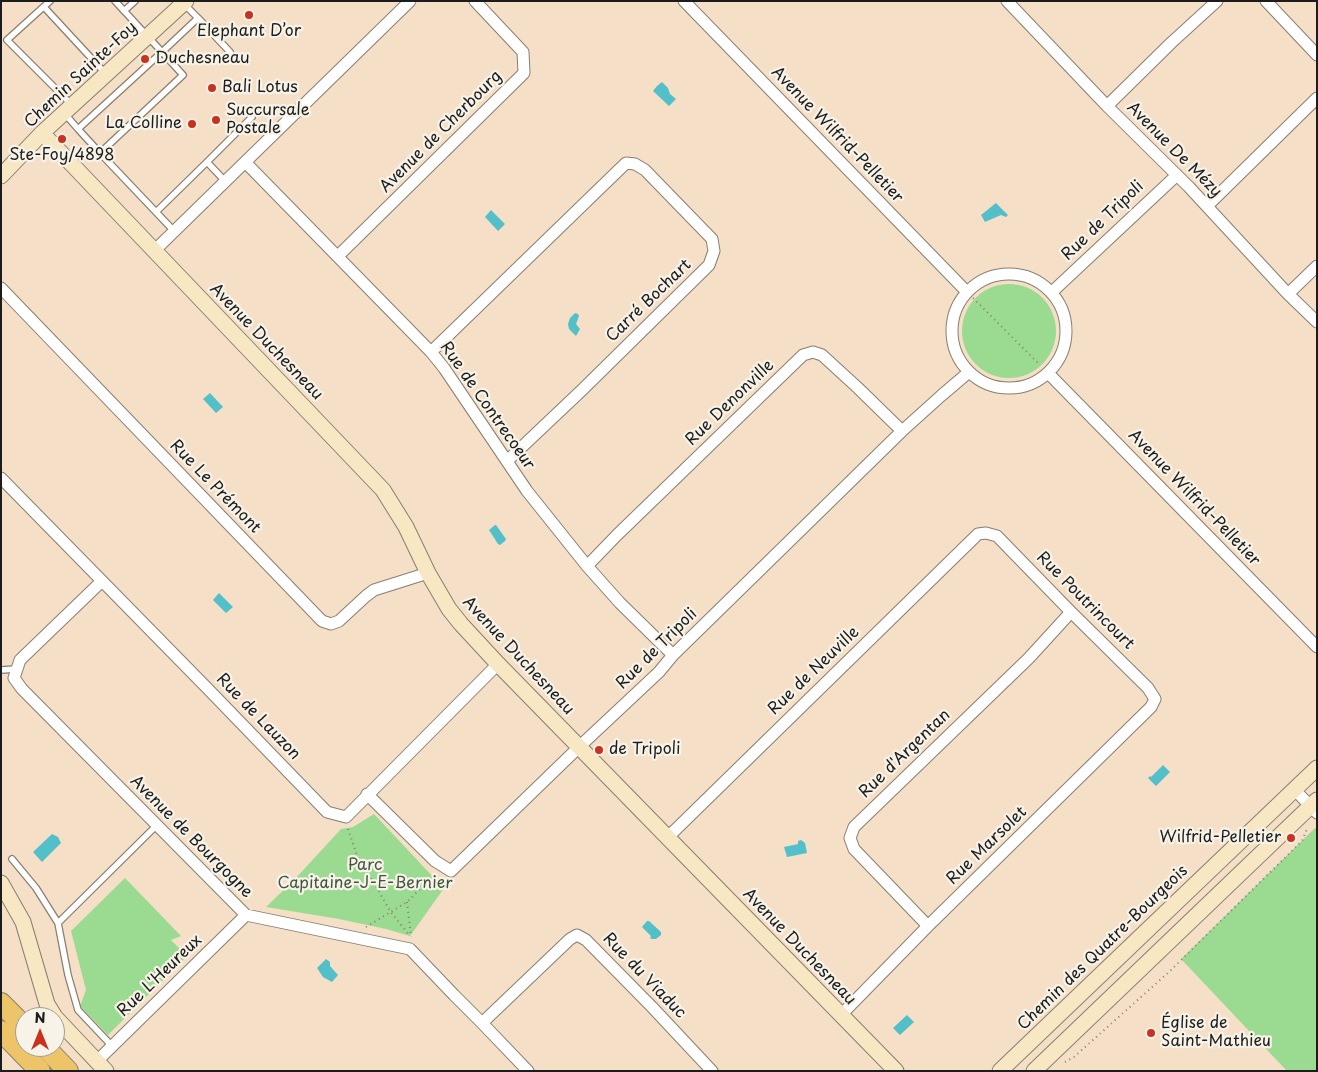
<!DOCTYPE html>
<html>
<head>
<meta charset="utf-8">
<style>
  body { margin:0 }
  #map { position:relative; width:1318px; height:1072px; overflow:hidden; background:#f5dfc6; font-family:"Playpen Sans",sans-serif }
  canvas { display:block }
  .frame { position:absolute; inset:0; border:2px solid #1c1c1c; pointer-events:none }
  .north { position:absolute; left:15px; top:1007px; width:50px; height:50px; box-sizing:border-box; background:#f7f3e8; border:1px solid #9f9d96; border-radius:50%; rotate:0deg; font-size:14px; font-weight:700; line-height:20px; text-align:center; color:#1c1c1c }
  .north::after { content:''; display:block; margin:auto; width:18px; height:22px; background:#c8321e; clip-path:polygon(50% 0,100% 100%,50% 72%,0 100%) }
</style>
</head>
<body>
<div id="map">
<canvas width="1318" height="1072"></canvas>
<div class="frame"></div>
<div class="north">N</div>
</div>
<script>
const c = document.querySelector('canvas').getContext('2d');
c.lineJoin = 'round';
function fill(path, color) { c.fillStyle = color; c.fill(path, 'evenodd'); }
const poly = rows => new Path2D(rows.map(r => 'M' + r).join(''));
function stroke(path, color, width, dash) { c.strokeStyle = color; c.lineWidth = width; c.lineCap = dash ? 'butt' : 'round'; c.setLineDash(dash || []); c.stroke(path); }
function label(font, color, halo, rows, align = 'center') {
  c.font = font + ' "Playpen Sans",sans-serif'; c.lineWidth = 4.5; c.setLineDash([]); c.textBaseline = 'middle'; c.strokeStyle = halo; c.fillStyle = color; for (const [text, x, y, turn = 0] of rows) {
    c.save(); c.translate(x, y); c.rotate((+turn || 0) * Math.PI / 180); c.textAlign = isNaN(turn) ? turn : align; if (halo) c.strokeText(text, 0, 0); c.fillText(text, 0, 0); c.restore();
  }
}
fill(poly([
  '962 331a47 47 0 1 1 94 0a47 47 0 1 1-94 0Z',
  [374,814,436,880,447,884,410,936,386,929,339,919,266,907,295,879,341,829,353,827],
  [1315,828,1317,830,1317,1071,1287,1071,1181,959],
  [125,878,181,936,171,940,183,952,191,949,193,950,108,1035,80,1006,86,990,71,931]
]), '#9bdb91');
fill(poly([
  [662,82,668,88,670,94,676,99,669,106,653,91,657,86],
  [996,203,1008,215,1006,217,1001,215,985,222,981,215],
  [491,210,505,224,498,231,485,217],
  [575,313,578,314,579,316,576,324,580,329,576,336,569,329,568,324,570,318],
  [210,393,223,407,216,413,203,399],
  [495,525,496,525,506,539,505,541,500,545,498,544,489,530],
  [219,593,233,607,226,613,213,600],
  [1163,765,1170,772,1156,786,1148,778,1150,776,1151,777],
  [52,834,58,837,61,843,42,862,33,852],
  [801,840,805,843,807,853,787,857,784,847,798,844,798,841],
  [647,921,649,921,661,932,661,935,656,939,652,939,650,938,651,936,642,927],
  [326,959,330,962,330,966,338,975,332,982,323,977,317,968],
  [907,1015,914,1022,900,1035,893,1028]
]), '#52bfc9');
const lane = poly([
  [50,1,7,40,72,105],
  [185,5,198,18],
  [44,7,105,73],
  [124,11,135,1],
  [65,114,78,129],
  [100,153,78,129,162,52,115,1],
  [207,162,252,117],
  [156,212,207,162,225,181],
  [174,231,100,153,183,75,162,52,198,18,230,52],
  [1,670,17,669],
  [12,859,36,888,58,923],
  [112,1046,78,1010,68,975,58,923,157,825]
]);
const street = poly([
  [684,1,966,291],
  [1007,1,1107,106,1189,187,1288,294,1317,322],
  [1266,1,1317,55],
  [1107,106,1171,43,1217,1],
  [245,162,431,352,444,368,527,491,587,566,620,603,673,655],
  [1207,206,1317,98],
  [154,251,410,1],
  [338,256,524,73,523,52,475,1],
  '952 331a57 57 0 1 1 114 0a57 57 0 1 1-114 0Z',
  [1,288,322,621,331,624,339,621,366,596,374,590,428,573],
  [1052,292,1177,175],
  [1288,294,1317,266],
  [431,352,626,163,635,164,645,170,712,239,714,251,709,265,582,390,507,461],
  [1048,373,1317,647],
  [1,478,208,689,327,812,346,817,498,664],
  [587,566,617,535,803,355,813,352,822,355,858,388,902,431],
  [102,581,20,660,14,678,22,689,246,915,410,949,454,995,482,1023,528,1071],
  [1294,789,1317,813],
  [367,794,435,861,451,871,579,747,659,672,673,655,902,431,942,395,969,372],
  [667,838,978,534,986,533,997,536,1071,612,1148,688,1155,699,1151,707,928,926,841,1015],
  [928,926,854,849,850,838,854,827,1029,658,1071,612],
  [482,1023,570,939,577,935,586,940,652,1007,712,1071],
  [97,1061,246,915]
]);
const secondary = poly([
  [42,133,383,490,406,527,428,573,449,609,461,624,498,664,896,1071],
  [1,176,42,133,186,1],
  [1,883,23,922,47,1004,55,1017],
  [55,1017,106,1071],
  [1000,1071,1317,768],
  [1034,1071,1317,800]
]);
const highway = poly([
  [1,1003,25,1027],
  [1,1031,40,1071],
  [45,1047,68,1071]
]);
stroke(lane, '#887e71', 8);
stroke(street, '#887e71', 13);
stroke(secondary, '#887e71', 17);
stroke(highway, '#887e71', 22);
stroke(poly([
  [973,298,1040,365],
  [348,829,359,861,373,881,390,911,410,936],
  [407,902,411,937],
  [366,927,407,902,435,874],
  [1065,1062,1074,1057,1170,971,1302,841,1307,829]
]), '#887e71', 2, [1, 4]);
stroke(lane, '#fff', 5.5);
stroke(street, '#fff', 11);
stroke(secondary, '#f8e7c3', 15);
stroke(highway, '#eec469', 20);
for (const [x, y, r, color] of [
  [249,15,5,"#c8321e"],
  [145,59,5,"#c8321e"],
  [212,88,5,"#c8321e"],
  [216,120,5,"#c8321e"],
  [192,124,5,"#c8321e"],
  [62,139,5,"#c8321e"],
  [599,750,5,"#c8321e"],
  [1291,838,5,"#c8321e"],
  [1151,1033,5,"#c8321e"]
]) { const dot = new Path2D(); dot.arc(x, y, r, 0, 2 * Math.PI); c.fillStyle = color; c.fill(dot); stroke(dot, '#f7f3e8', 2); }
label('16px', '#1c1c1c', '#f7f3e8', [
  ["Elephant D’or",249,32,"center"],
  ["Duchesneau",155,59],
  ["Bali Lotus",222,88],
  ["Succursale",226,111],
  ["Postale",226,129],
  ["La Colline",182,124,"right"],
  ["Ste-Foy/4898",62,156,"center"],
  ["de Tripoli",609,750],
  ["Wilfrid-Pelletier",1281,838,"right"],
  ["Église de",1161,1024],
  ["Saint-Mathieu",1161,1042]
], 'left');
label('16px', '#1c1c1c', '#f7f3e8', [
  ["Chemin Sainte-Foy",81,75,-43],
  ["Avenue de Cherbourg",441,132,-45],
  ["Avenue Wilfrid-Pelletier",837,135,46],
  ["Avenue De Mézy",1174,150,45],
  ["Rue de Tripoli",1103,221,-44],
  ["Carré Bochart",649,301,-44],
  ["Avenue Duchesneau",266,342,46],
  ["Rue Denonville",730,403,-44],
  ["Rue de Contrecoeur",487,406,55],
  ["Rue Le Prémont",215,487,46],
  ["Avenue Wilfrid-Pelletier",1194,498,46],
  ["Rue Poutrincourt",1085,601,45],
  ["Rue de Tripoli",657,649,-45],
  ["Avenue Duchesneau",518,656,47],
  ["Rue de Neuville",814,671,-44],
  ["Rue de Lauzon",258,717,46],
  ["Rue d'Argentan",905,754,-44],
  ["Avenue de Bourgogne",191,837,45],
  ["Rue Marsolet",987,846,-44],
  ["Avenue Duchesneau",799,947,46],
  ["Chemin des Quatre-Bourgeois",1103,948,-44],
  ["Rue L'Heureux",160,976,-44],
  ["Rue du Viaduc",644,976,46]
]);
label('16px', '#42553f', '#f7f3e8', [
  ["Parc",365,866],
  ["Capitaine-J-E-Bernier",365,884]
]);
</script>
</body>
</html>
